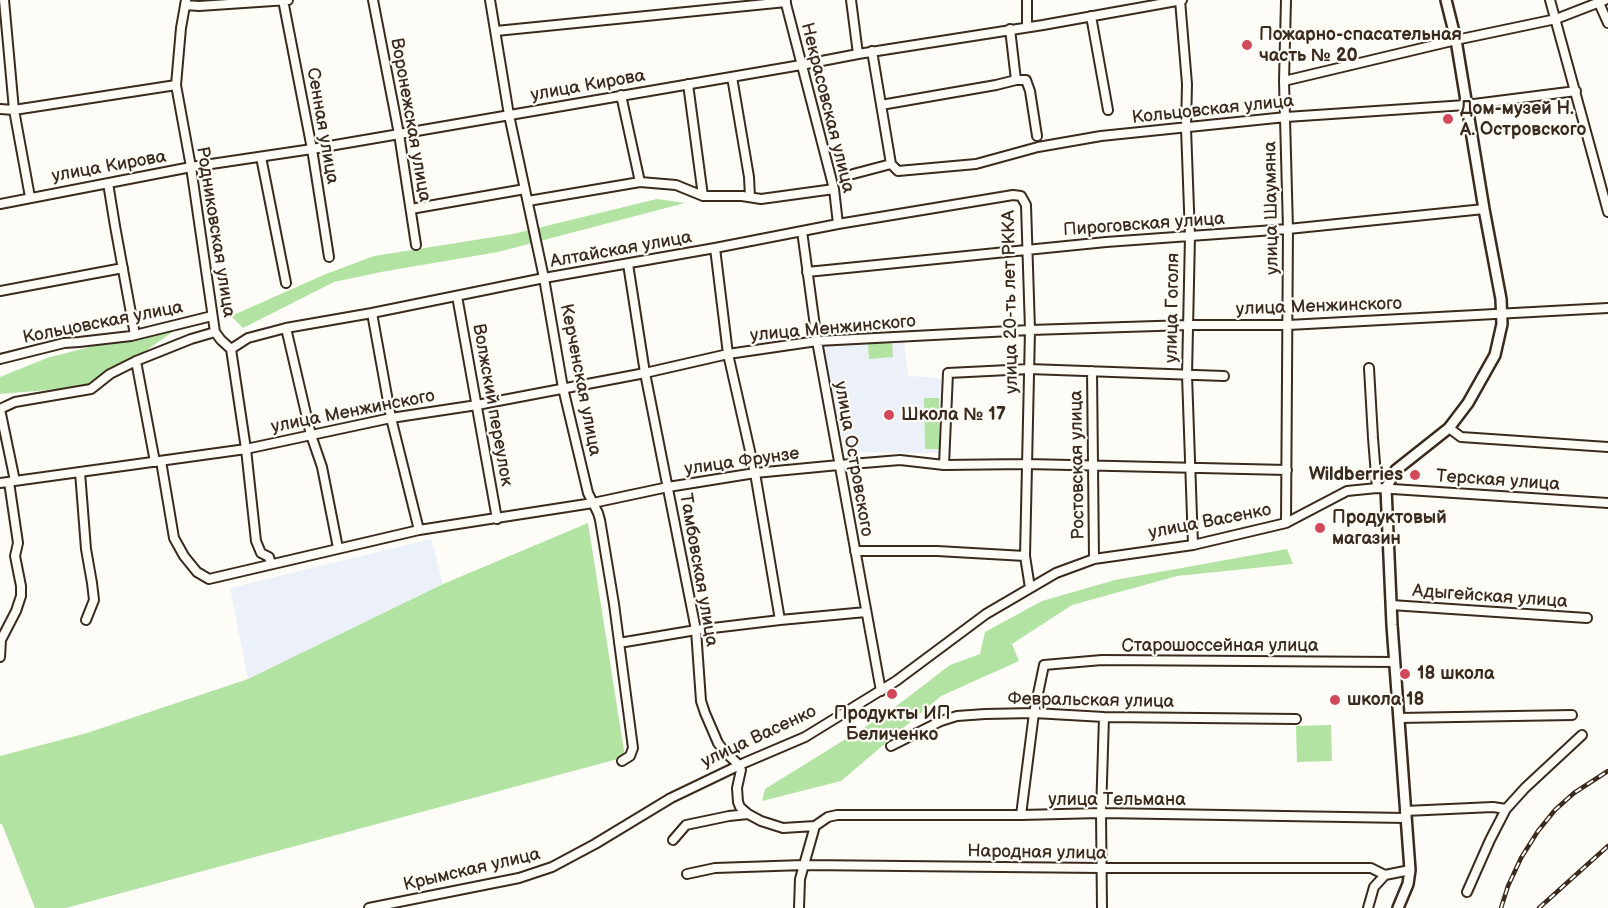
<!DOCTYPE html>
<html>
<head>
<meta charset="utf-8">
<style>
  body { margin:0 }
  canvas { display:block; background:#fdfcf7 }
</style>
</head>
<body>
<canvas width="1608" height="908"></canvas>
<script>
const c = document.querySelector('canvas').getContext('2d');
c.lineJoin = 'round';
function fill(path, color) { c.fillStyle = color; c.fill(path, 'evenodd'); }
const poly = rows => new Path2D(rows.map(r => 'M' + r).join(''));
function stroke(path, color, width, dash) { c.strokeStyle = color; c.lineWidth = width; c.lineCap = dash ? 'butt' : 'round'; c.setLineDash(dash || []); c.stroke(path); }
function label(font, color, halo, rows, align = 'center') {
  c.font = font + ' "Balsamiq Sans",sans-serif'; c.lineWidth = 4.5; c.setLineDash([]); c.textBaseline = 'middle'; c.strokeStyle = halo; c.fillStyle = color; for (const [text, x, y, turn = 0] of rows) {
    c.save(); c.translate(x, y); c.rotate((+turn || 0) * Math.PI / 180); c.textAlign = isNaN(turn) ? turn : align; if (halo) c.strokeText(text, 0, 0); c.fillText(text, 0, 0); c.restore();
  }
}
fill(poly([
  [904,339,908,376,941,378,940,453,845,452,823,344],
  [431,539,443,584,248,679,230,588]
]), '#ecf0f8');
fill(poly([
  [657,199,685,203,498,252,381,272,334,282,243,328,231,316,326,274,374,256,513,234],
  [187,322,95,386,0,394,0,377,47,358],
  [892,342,893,357,869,359,868,344],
  [924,398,939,398,939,449,925,449],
  [588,523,625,757,66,908,35,908,2,824,0,824,0,756,87,733,248,679,443,584],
  [1287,549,1293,564,1177,576,1072,605,1012,644,1019,661,941,696,841,781,762,801,765,789,886,714,950,665,980,654,985,632,1042,601,1115,580],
  [1331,725,1332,761,1297,762,1296,726]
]), '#b2e3a3');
const minor = poly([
  [4,0,14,110,30,197],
  [186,0,181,28,176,85,191,167,215,332,221,340,231,349,246,449,256,541,261,553,269,557,271,564],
  [283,0,312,149,329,257],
  [373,0,399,134,416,245],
  [490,0,509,115,544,278,563,388,588,493,598,513,600,520,614,604,633,748,630,756,622,761],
  [785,0,834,189,838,224],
  [851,0,858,54],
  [1027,0,1027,26],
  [1180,0,1187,84,1186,128,1190,236,1187,375,1193,545],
  [1286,0,1284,81,1288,229,1286,523],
  [1550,0,1608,212],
  [1599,3,1608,23],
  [185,5,199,6,288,0],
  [1091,16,1108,110],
  [1010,29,1016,80,1026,80,1030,91,1037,136],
  [496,31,786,2],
  [872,51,891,164],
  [732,77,749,177,750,197],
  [1284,81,1456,40,1556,19,1605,0],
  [688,84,703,196],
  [621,95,640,182],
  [881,105,996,85,1016,80],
  [0,109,14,110,176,85],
  [261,157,286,283],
  [853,174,891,164,898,171,976,164,1038,147,1101,136,1286,117,1466,105,1576,91],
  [108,183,115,226,135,335],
  [528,201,640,182,676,185,703,196,742,196,761,199,834,189],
  [0,204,191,167,312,149,801,65,858,54,1043,25,1182,0],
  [411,209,525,189],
  [802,231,817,341,881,691],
  [715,248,728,354,755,473,780,620],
  [628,264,645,373,696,630,701,701,705,713,718,743,724,751,739,765,741,770,737,788,738,802,740,807,748,814],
  [807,272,1106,242,1288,229,1484,209],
  [0,291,123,268],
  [457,296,497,519],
  [372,313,391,418,419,530],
  [286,328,311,435,322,467,338,548],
  [231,349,248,338,286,328,372,313,544,278,715,248,838,224,1013,195,1021,196,1026,205,1030,330,1025,556,1030,588],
  [0,359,64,343,79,342,131,336,212,316],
  [136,361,155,462],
  [1369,368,1373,438,1377,488],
  [1092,371,1094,559],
  [1449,428,1461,437,1608,447],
  [161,461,174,538,184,556,197,572,209,579,419,530,593,503,668,487,755,473,839,465,900,460,944,465,1027,464,1287,470],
  [944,465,948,373,1029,369,1224,376],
  [80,472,86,549,92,583,94,600,86,620],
  [15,481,0,409,15,402,91,389,110,374,136,361,191,339,215,332],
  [0,483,246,449,391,418,477,405,645,373,728,354,817,341,1030,330,1188,325,1288,325,1608,308],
  [855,551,937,551,1025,556],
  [1391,605,1587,618],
  [619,643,696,630,780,620,866,612],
  [0,657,1,640,16,611,21,596,21,586,15,556,18,543,9,482],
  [1399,718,1572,715],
  [891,746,941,721,957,716,985,714,1034,713,1104,717,1296,719],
  [1405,811,1493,807,1506,809],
  [1021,815,1034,713,1044,665,1102,660,1395,662],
  [673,840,686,825,729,816,748,814,761,821,783,828,815,826],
  [687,874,715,868,804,865,1101,868,1371,868,1385,875],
  [1467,892,1490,840,1506,809,1525,788,1582,735],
  [369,908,519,878,552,867,595,844,671,798,744,763,805,737,896,681,986,614,1056,573,1094,559,1193,545,1286,523,1347,491,1377,488,1608,503],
  [799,908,800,879,815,826,828,817,837,815,1021,815,1101,813,1406,818],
  [1102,908,1101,813,1104,717],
  [1368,908,1374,887,1385,875,1410,870]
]);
const major = poly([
  [1398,908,1408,884,1410,870,1392,625,1386,488,1396,470,1449,428,1468,403,1495,355,1502,324,1501,299,1484,209,1456,40,1446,0]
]);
stroke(minor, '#3b2a1e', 12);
stroke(major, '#3b2a1e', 14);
stroke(minor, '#fdfcf7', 8);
stroke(major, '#fdfcf7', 9);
const rail = poly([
  [1501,908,1508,886,1521,858,1538,831,1555,810,1574,793,1608,771],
  [1539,908,1608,846]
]);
stroke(rail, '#3b2a1e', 4.5);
stroke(rail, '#fdfcf7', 2, [7]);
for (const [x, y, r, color] of [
  [1247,45,6,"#d1495b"],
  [1448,119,6,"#d1495b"],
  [889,415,6,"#d1495b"],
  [1415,475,6,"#d1495b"],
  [1320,528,6,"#d1495b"],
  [1405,674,6,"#d1495b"],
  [892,694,6,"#d1495b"],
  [1335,700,6,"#d1495b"]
]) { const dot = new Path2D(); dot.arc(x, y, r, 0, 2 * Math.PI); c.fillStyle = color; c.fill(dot); stroke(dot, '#fdfcf7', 2); }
label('bold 18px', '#3b2a1e', '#fdfcf7', [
  ["Пожарно-спасательная",1259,35],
  ["часть № 20",1259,56],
  ["Дом-музей Н.",1460,109],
  ["А. Островского",1460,130],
  ["Школа № 17",901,415],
  ["Wildberries",1403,475,"right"],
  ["Продуктовый",1332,518],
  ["магазин",1332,539],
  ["18 школа",1417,674],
  ["школа 18",1347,700],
  ["Продукты ИП",892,714,"center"],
  ["Беличенко",892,735,"center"]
], 'left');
label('18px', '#3b2a1e', '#fdfcf7', [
  ["улица Кирова",588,86,-10],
  ["Некрасовская улица",827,108,76],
  ["Кольцовская улица",1213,110,-6],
  ["Воронежская улица",410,120,80],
  ["Сенная улица",322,126,80],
  ["улица Кирова",109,167,-10],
  ["улица Шаумяна",1272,208,-91],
  ["Пироговская улица",1144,225,-4],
  ["Родниковская улица",215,232,81],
  ["Алтайская улица",621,250,-10],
  ["улица 20-ть лет РККА",1011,302,-91],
  ["улица Менжинского",1319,307,-2],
  ["улица Гоголя",1173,308,-89],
  ["Кольцовская улица",103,323,-11],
  ["улица Менжинского",833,329,-5],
  ["Керченская улица",580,380,79],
  ["Волжский переулок",492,405,80],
  ["улица Менжинского",353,412,-11],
  ["улица Островского",853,459,80],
  ["улица Фрунзе",742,462,-8],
  ["Ростовская улица",1078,465,-91],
  ["Терская улица",1498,481,4],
  ["улица Васенко",1210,522,-11],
  ["Тамбовская улица",698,570,80],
  ["Адыгейская улица",1490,597,4],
  ["Старошоссейная улица",1220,646],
  ["Февральская улица",1091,701,1],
  ["улица Васенко",759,737,-25],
  ["улица Тельмана",1117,800],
  ["Народная улица",1037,853,1],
  ["Крымская улица",472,870,-13]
]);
</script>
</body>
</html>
